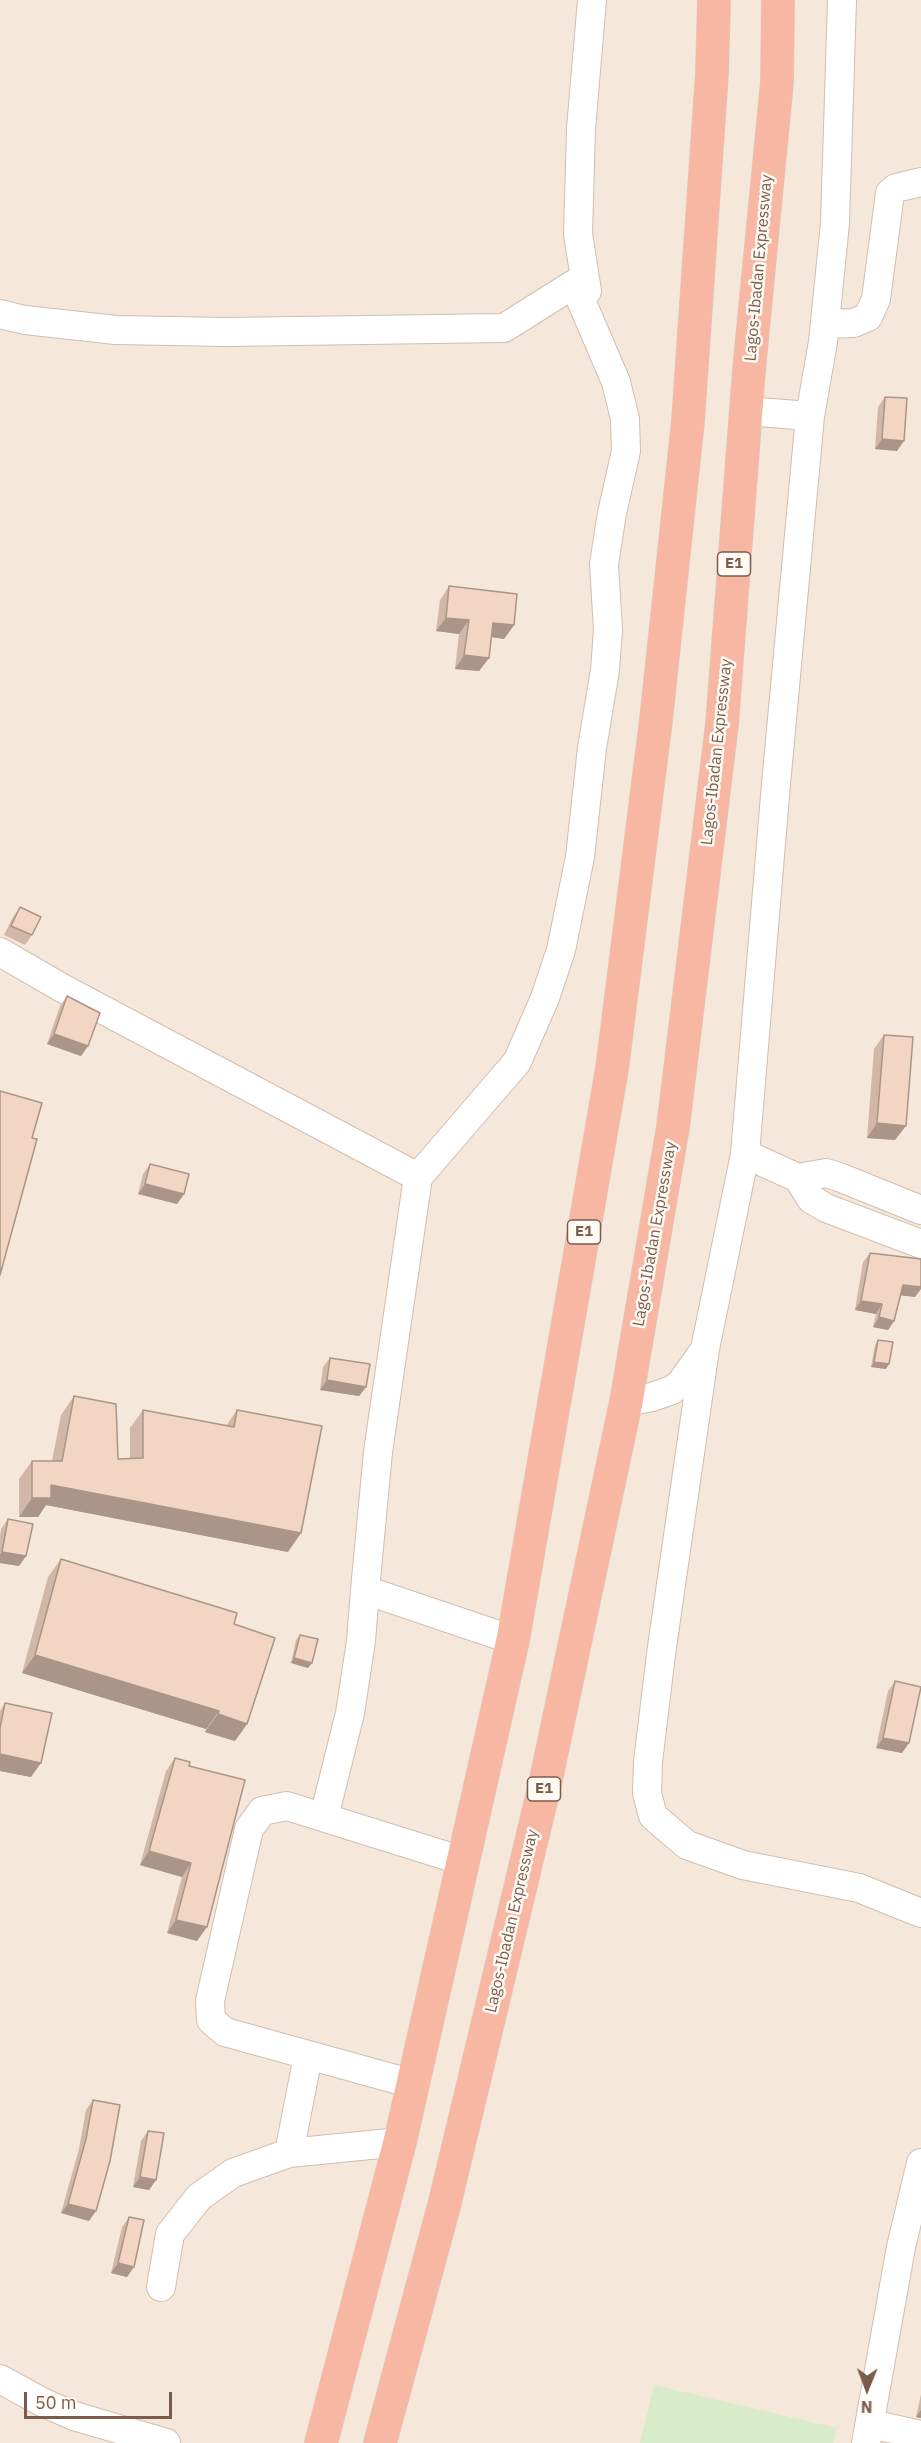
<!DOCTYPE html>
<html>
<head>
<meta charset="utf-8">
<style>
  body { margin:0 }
  #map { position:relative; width:921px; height:2443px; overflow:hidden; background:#fdf6ec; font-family:"IBM Plex Sans",sans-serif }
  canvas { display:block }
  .north { position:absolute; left:837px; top:2359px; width:60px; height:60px; -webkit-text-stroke:4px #fffaf3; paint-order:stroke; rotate:181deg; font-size:16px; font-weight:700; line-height:24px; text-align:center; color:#7a5c4d }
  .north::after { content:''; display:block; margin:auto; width:21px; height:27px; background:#7a5c4d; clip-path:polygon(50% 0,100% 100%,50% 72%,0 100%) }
  .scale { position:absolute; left:24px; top:2392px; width:148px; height:27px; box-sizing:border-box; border:3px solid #7a5c4d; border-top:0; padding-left:8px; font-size:18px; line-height:21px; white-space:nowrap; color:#7a5c4d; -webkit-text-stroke:4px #fffaf3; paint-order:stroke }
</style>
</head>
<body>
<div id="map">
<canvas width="921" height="2443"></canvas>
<div class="north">N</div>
<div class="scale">50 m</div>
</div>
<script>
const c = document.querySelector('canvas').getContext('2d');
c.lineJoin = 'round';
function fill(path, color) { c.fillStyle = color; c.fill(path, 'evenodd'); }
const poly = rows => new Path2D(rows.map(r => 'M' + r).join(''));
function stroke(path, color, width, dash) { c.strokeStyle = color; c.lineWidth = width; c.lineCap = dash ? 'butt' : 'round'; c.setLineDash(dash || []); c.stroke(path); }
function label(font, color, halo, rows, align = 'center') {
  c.font = font + ' "IBM Plex Sans",sans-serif'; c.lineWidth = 5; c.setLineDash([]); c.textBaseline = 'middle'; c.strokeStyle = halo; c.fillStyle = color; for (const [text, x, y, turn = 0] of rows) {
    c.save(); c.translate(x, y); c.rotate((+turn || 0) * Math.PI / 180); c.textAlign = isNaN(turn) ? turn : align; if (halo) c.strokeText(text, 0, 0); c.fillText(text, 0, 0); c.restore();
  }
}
fill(poly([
  [0,0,921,0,921,2443,0,2443]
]), '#f5e8da');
fill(poly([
  [654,2385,837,2428,833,2443,640,2443]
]), '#d8ecc9');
const minor = poly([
  [0,314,25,320,116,330,226,332,504,328,574,284],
  [825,324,854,323,868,317,876,299,890,193,896,188,921,182],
  [746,411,810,416,776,784,745,1154,705,1349,661,1654,648,1762,647,1793,653,1816,687,1845,743,1865,859,1888,921,1913],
  [810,416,823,342,835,223,842,0],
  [0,952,62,988,418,1177],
  [745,1154,798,1178,826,1173,839,1177,921,1210],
  [798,1178,811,1199,826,1208,921,1244],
  [626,1402,652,1397,672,1390,681,1383,703,1352],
  [513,1640,365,1590,378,1452,418,1177,517,1062,545,998,561,950,580,857,592,748,605,670,608,630,604,564,612,513,626,451,625,419,616,382,574,284,587,291,578,234,581,129,592,0],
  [324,1817,350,1713,361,1641,365,1590],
  [413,2084,225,2032,211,2020,210,2001,249,1829,262,1811,287,1806,463,1861],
  [289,2153,308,2056],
  [161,2287,170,2234,199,2197,233,2173,289,2153,400,2142],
  [0,2379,42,2402,74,2416,166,2443],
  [871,2424,921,2435],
  [866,2443,901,2247,921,2163]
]);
const highway = poly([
  [321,2443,400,2142,513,1640,612,1069,656,720,688,421,712,73,714,0],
  [380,2443,444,2206,545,1784,626,1402,673,1127,722,724,749,370,777,82,778,0]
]);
stroke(minor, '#d1beb0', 30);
stroke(highway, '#dad1cd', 34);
stroke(minor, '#fff', 28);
stroke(highway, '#f7b7a3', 33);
fill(poly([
  [885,397,897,451,875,449,878,407],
  [449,586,514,625,504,639,491,637,489,658,479,671,455,669,459,634,436,631,440,600],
  [20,907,32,935,25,945,4,935,13,917],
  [67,996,88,1046,81,1056,47,1044,60,1006],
  [884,1035,895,1140,867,1138,874,1049],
  [150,1164,184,1194,177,1204,138,1194,143,1174],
  [870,1253,915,1297,901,1295,894,1321,888,1330,873,1327,876,1314,855,1310,863,1262],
  [878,1340,886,1369,871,1367,875,1345],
  [330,1358,366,1387,359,1396,320,1390,323,1367],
  [74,1396,118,1459,130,1459,130,1428,143,1410,226,1426,237,1410,288,1552,46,1505,38,1517,19,1517,19,1479,32,1461,52,1461,61,1415],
  [8,1519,26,1556,19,1566,0,1563,0,1536,1,1529],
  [61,1559,234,1624,247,1724,235,1741,205,1732,206,1729,22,1673,48,1577],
  [300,1635,308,1668,291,1663,296,1640],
  [895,1681,902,1753,876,1748,888,1691],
  [5,1703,31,1777,0,1771,0,1711],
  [175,1758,189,1766,197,1941,167,1933,182,1877,140,1865,166,1771],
  [93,2100,89,2221,61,2213,79,2149,86,2110],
  [148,2131,156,2180,149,2190,133,2187,141,2141],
  [129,2217,127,2277,111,2273,122,2227],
  [921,2394,921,2418,916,2417]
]), '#d1b7a8');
fill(poly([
  [882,439,904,441,897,451,875,449],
  [446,618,469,620,459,634,436,631],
  [493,623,514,625,504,639,483,636],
  [464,655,489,658,479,671,455,669],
  [54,1034,88,1046,81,1056,47,1044],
  [877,1123,906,1126,895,1140,867,1138],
  [145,1184,184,1194,177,1204,138,1194],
  [903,1285,921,1287,921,1289,915,1297,897,1295],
  [861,1301,882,1304,876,1314,855,1310],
  [879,1317,894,1321,888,1330,873,1327],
  [874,1362,889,1364,886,1369,871,1367],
  [327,1380,366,1387,359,1396,320,1390],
  [51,1485,301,1533,288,1552,46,1505,38,1517,19,1517,32,1498],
  [2,1552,26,1556,19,1566,0,1563,0,1554],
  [35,1655,219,1711,206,1729,22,1673],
  [294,1658,312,1663,308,1668,291,1663],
  [218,1714,247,1724,235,1741,205,1732],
  [883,1738,909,1743,902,1753,876,1748],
  [0,1754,41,1763,31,1777,0,1771],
  [149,1851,191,1863,182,1877,140,1865],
  [176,1920,207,1927,197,1941,167,1933],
  [140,2177,156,2180,149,2190,133,2187],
  [68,2204,96,2211,89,2221,61,2213],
  [118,2263,134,2267,127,2277,111,2273],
  [921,2410,921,2418,916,2417]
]), '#aa9588');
const building = poly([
  [885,397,907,398,904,441,882,439,885,397],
  [449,586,517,594,514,625,493,623,489,658,464,655,469,620,446,618,449,586],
  [20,907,41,917,32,935,11,926,20,907],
  [67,996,100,1013,88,1046,54,1034,67,996],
  [884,1035,913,1037,906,1126,877,1123,884,1035],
  [0,1091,42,1103,32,1138,37,1139,0,1275,0,1091],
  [150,1164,189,1174,184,1194,145,1184,150,1164],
  [870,1253,921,1259,921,1287,903,1285,894,1321,879,1317,882,1304,861,1301,870,1253],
  [878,1340,893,1342,889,1364,874,1362,878,1340],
  [330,1358,370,1364,366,1387,327,1380,330,1358],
  [74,1396,116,1404,118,1459,143,1458,143,1410,234,1427,237,1410,322,1426,301,1533,51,1485,51,1498,32,1498,32,1461,62,1461,74,1396],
  [8,1519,33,1524,26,1556,2,1552,8,1519],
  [61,1559,237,1613,234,1624,275,1638,247,1724,218,1714,219,1711,35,1655,61,1559],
  [300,1635,318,1639,312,1663,294,1658,300,1635],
  [895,1681,921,1687,909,1743,883,1738,895,1681],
  [5,1703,52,1713,41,1763,0,1754,0,1728,5,1703],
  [175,1758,190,1762,189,1766,245,1780,207,1927,176,1920,191,1863,149,1851,175,1758],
  [93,2100,120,2105,110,2161,96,2211,68,2204,86,2139,93,2100],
  [148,2131,164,2133,156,2180,140,2177,148,2131],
  [129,2217,144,2220,134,2267,118,2263,129,2217]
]);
fill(building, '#f3d5c3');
stroke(building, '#aa9588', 1.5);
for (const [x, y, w] of [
  [734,564,33],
  [584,1232,33],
  [544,1789,33]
]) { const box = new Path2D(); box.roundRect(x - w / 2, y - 12, w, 24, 4.5); c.fillStyle = '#fffaf3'; c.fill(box); stroke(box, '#7a5c4d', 1.5); }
label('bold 15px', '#7a5c4d', null, [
  ["E1",734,564],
  ["E1",584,1232],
  ["E1",544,1789]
]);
label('16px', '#7a5c4d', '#fffaf3', [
  ["Lagos-Ibadan Expressway",759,268,-85],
  ["Lagos-Ibadan Expressway",717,752,-84],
  ["Lagos-Ibadan Expressway",655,1234,-80],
  ["Lagos-Ibadan Expressway",512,1921,-77]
]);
</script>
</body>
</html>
